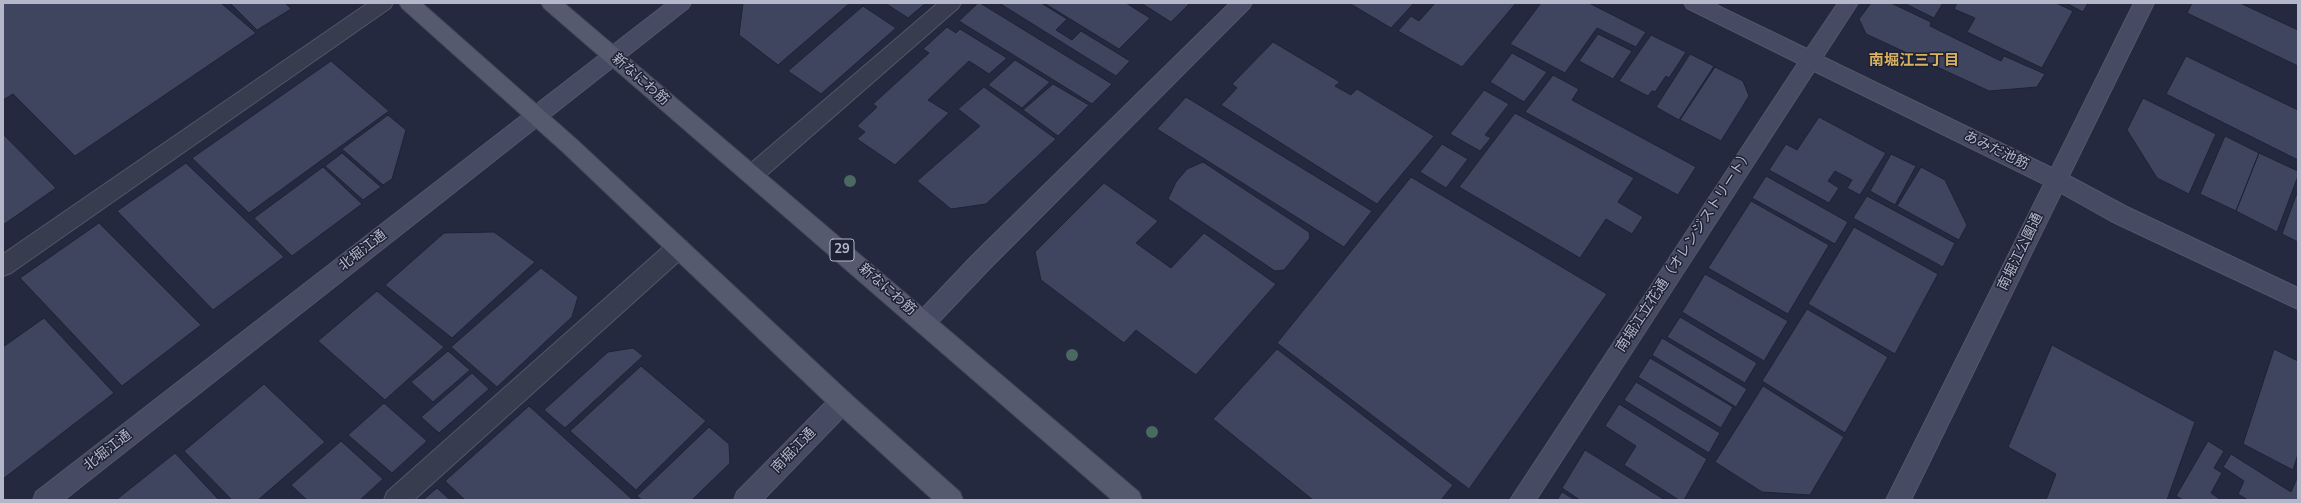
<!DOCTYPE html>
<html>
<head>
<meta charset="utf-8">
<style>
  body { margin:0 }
  #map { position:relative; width:2301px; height:503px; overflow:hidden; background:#24293f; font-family:"Nunito Sans",sans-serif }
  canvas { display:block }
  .frame { position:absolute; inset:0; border:4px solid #b4b7ca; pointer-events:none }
</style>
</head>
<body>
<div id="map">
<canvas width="2301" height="503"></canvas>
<div class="frame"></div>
</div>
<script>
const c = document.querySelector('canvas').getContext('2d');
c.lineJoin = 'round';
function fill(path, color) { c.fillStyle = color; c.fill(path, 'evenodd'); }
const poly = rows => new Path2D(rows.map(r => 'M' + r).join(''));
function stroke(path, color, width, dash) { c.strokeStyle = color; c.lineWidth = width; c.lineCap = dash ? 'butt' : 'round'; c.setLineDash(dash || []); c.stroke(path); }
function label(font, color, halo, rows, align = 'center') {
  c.font = font + ' "Nunito Sans","Noto Sans JP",sans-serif'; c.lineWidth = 3; c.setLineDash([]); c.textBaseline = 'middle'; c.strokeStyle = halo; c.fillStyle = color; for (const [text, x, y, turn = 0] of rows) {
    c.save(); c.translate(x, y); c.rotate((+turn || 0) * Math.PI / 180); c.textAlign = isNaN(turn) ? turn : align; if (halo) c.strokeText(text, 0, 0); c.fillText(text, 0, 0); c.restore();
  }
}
const building = poly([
  [3,3,221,3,256,33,75,156,13,94,3,100,3,3],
  [230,3,285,3,291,9,257,30,230,3],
  [743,3,850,3,778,65,739,35,743,3],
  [885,3,926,3,908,18,885,3],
  [978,3,980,3,1112,84,1092,104,959,21,978,3],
  [999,3,1041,3,1067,19,1056,30,1072,40,1081,31,1130,61,1116,76,999,3],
  [1044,3,1126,3,1150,18,1119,49,1044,3],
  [1141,3,1190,3,1171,22,1141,3],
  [1349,3,1414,3,1391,28,1349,3],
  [1435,3,1516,3,1462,67,1398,31,1411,16,1419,21,1435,3],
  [1541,3,1589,3,1646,32,1636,47,1597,28,1565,73,1510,44,1541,3],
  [1871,3,1891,3,1931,22,1930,26,2001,61,2004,56,2045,74,2037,87,1989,91,1866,34,1859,19,1871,3],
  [1904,3,1943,3,1934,18,1904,3],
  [1957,3,2056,3,2073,11,2042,68,1967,32,1975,18,1954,9,1957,3],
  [2066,3,2088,3,2083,12,2066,3],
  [2192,3,2240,3,2298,30,2298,66,2187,13,2192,3],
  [863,6,896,28,821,94,788,71,863,6],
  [947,27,956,33,960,29,1007,58,989,74,969,61,928,100,949,113,895,165,857,139,865,132,857,126,877,107,873,104,929,53,923,49,947,27],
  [1598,34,1632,51,1613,79,1579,61,1598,34],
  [1651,35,1686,52,1669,78,1666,76,1655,92,1652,91,1648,96,1619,81,1651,35],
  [1273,42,1340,82,1335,86,1351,95,1357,89,1434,136,1377,204,1221,105,1237,88,1232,84,1273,42],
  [1512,53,1547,72,1524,102,1490,82,1512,53],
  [1690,54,1714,66,1679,120,1656,107,1690,54],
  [2186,56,2298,110,2298,160,2166,94,2186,56],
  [1015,60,1050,82,1022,108,988,85,1015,60],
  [331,61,389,111,249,213,192,158,331,61],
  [1715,67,1743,81,1749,96,1721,141,1680,120,1715,67],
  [1553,75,1579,89,1572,100,1696,167,1678,195,1525,112,1553,75],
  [1053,84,1089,105,1058,136,1023,110,1053,84],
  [984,87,1056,139,986,204,951,209,917,181,980,126,958,109,984,87],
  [1484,90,1509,104,1485,135,1491,138,1480,151,1450,134,1484,90],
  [1186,97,1372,211,1344,247,1157,129,1186,97],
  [2143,98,2216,134,2189,194,2157,178,2127,130,2143,98],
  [1515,113,1634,178,1618,202,1643,217,1632,234,1606,219,1580,258,1459,187,1515,113],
  [388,115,406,130,392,179,383,185,342,149,388,115],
  [1819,117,1886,153,1860,195,1847,188,1852,180,1835,171,1828,181,1839,188,1829,203,1769,170,1786,144,1797,150,1819,117],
  [3,134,56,188,3,225,3,134],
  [2225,136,2259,153,2236,211,2200,194,2225,136],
  [1442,144,1468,159,1446,188,1420,172,1442,144],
  [342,153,381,187,363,200,325,166,342,153],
  [2259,153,2298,171,2298,176,2277,232,2236,211,2259,153],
  [1891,154,1916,166,1895,205,1870,191,1891,154],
  [1203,162,1309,232,1310,238,1284,270,1275,271,1168,199,1176,182,1187,169,1203,162],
  [186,163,284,257,213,310,117,211,186,163],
  [323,167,362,204,292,256,254,218,323,167],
  [1921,167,1945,180,1967,225,1959,240,1897,206,1921,167],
  [1766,176,1848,222,1835,244,1752,198,1766,176],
  [1411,177,1607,294,1469,489,1277,343,1411,177],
  [1104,183,1158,221,1136,243,1171,268,1204,233,1276,284,1196,375,1136,330,1124,343,1041,280,1035,252,1104,183],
  [2298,190,2298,242,2282,234,2298,190],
  [1867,196,1955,243,1943,267,1853,218,1867,196],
  [1751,201,1829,245,1788,314,1708,268,1751,201],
  [99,223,201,325,122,386,20,278,99,223],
  [1854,227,1938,274,1895,354,1808,304,1854,227],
  [494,232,535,262,452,338,385,285,444,233,494,232],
  [541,268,578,297,572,317,497,387,451,347,541,268],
  [1705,274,1788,321,1764,361,1682,312,1705,274],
  [377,291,444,347,385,400,318,341,377,291],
  [1807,309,1888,357,1845,433,1762,381,1807,309],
  [1680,317,1757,363,1745,383,1667,337,1680,317],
  [44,318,114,393,3,479,3,347,44,318],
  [1662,338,1747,389,1736,407,1652,355,1662,338],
  [2052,345,2195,422,2167,500,2046,500,2056,474,2008,447,2052,345],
  [633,348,643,356,565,428,544,410,608,352,633,348],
  [1277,349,1453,485,1441,500,1313,500,1213,419,1277,349],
  [2274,349,2298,361,2298,454,2293,470,2243,444,2274,349],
  [448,351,470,370,433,402,411,382,448,351],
  [1650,358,1733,407,1721,428,1638,377,1650,358],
  [641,366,706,421,636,490,570,431,641,366],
  [472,373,489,389,439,433,421,417,472,373],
  [1636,382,1720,433,1709,453,1624,400,1636,382],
  [264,384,325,442,258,500,232,500,184,451,264,384],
  [1763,386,1844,437,1810,495,1762,492,1715,462,1763,386],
  [384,403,427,441,392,473,348,435,384,403],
  [1619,404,1707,459,1684,500,1679,500,1624,465,1636,446,1605,426,1619,404],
  [529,406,633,500,465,500,445,481,529,406],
  [709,427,729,444,730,463,692,500,642,500,637,496,709,427],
  [341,441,383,479,360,500,307,500,291,485,341,441],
  [2208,441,2224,451,2214,468,2222,473,2211,493,2221,500,2183,500,2176,496,2208,441],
  [1585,450,1665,500,1580,500,1562,488,1585,450],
  [175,453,219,500,116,500,175,453],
  [2231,454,2291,492,2298,476,2298,500,2248,500,2238,494,2244,481,2223,467,2231,454],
  [437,488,450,500,423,500,437,488],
  [1562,492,1575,500,1557,500,1562,492]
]);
fill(building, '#40455f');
stroke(building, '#1f2336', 1);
const street = poly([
  [368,3,393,3,390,8,11,273,3,276,3,254,368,3],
  [938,3,961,3,958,8,761,180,753,183,745,180,742,174,745,168,938,3],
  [678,239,686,241,689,248,686,255,414,500,384,500,387,492,670,241,678,239]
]);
const secondary = poly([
  [667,3,691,3,688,8,64,500,33,500,36,492,667,3],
  [1230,3,1252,3,1249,8,989,269,932,329,924,332,916,329,913,322,916,315,973,255,1230,3],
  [1684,3,1712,3,1807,49,1838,3,1858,3,1823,57,2052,168,2134,3,2154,3,2069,176,2127,207,2298,288,2298,309,2111,221,2061,193,1911,500,1886,500,2044,184,1814,71,1536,500,1510,500,1798,63,1687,8,1684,3],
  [842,391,850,394,854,402,850,410,763,500,734,500,737,492,834,394,842,391]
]);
const primary = poly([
  [399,3,422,3,577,140,850,394,960,492,963,500,933,500,834,410,563,152,402,8,399,3],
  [541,3,564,3,1139,492,1142,500,1112,500,544,8,541,3]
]);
stroke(street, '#53576a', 2);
stroke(secondary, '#53576a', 2);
stroke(primary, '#414558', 2);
fill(street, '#383c4f');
fill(secondary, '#464a62');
fill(primary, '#565a6f');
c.fillStyle = '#4b6863';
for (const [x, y] of [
  [850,181],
  [1072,355],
  [1152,432]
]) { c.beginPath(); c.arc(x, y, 6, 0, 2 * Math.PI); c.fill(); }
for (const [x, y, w] of [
  [842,250,24]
]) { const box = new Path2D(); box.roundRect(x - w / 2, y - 11, w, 22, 3); c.fillStyle = '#1d2134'; c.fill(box); stroke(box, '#b4b7ca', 1); }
label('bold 13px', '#b4b7ca', null, [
  ["29",842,250]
]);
label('14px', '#b4b7ca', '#1d2134', [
  ["新なにわ筋",640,80,41],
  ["あみだ池筋",1996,151,26],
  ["北堀江通",363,251,-38],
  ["南堀江立花通（オレンジストリート）",1685,251,-57],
  ["南堀江公園通",2021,252,-64],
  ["新なにわ筋",887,290,41],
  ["北堀江通",108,451,-38],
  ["南堀江通",794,451,-46]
]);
label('bold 15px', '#d7b161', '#1d2134', [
  ["南堀江三丁目",1914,61]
]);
</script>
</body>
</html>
